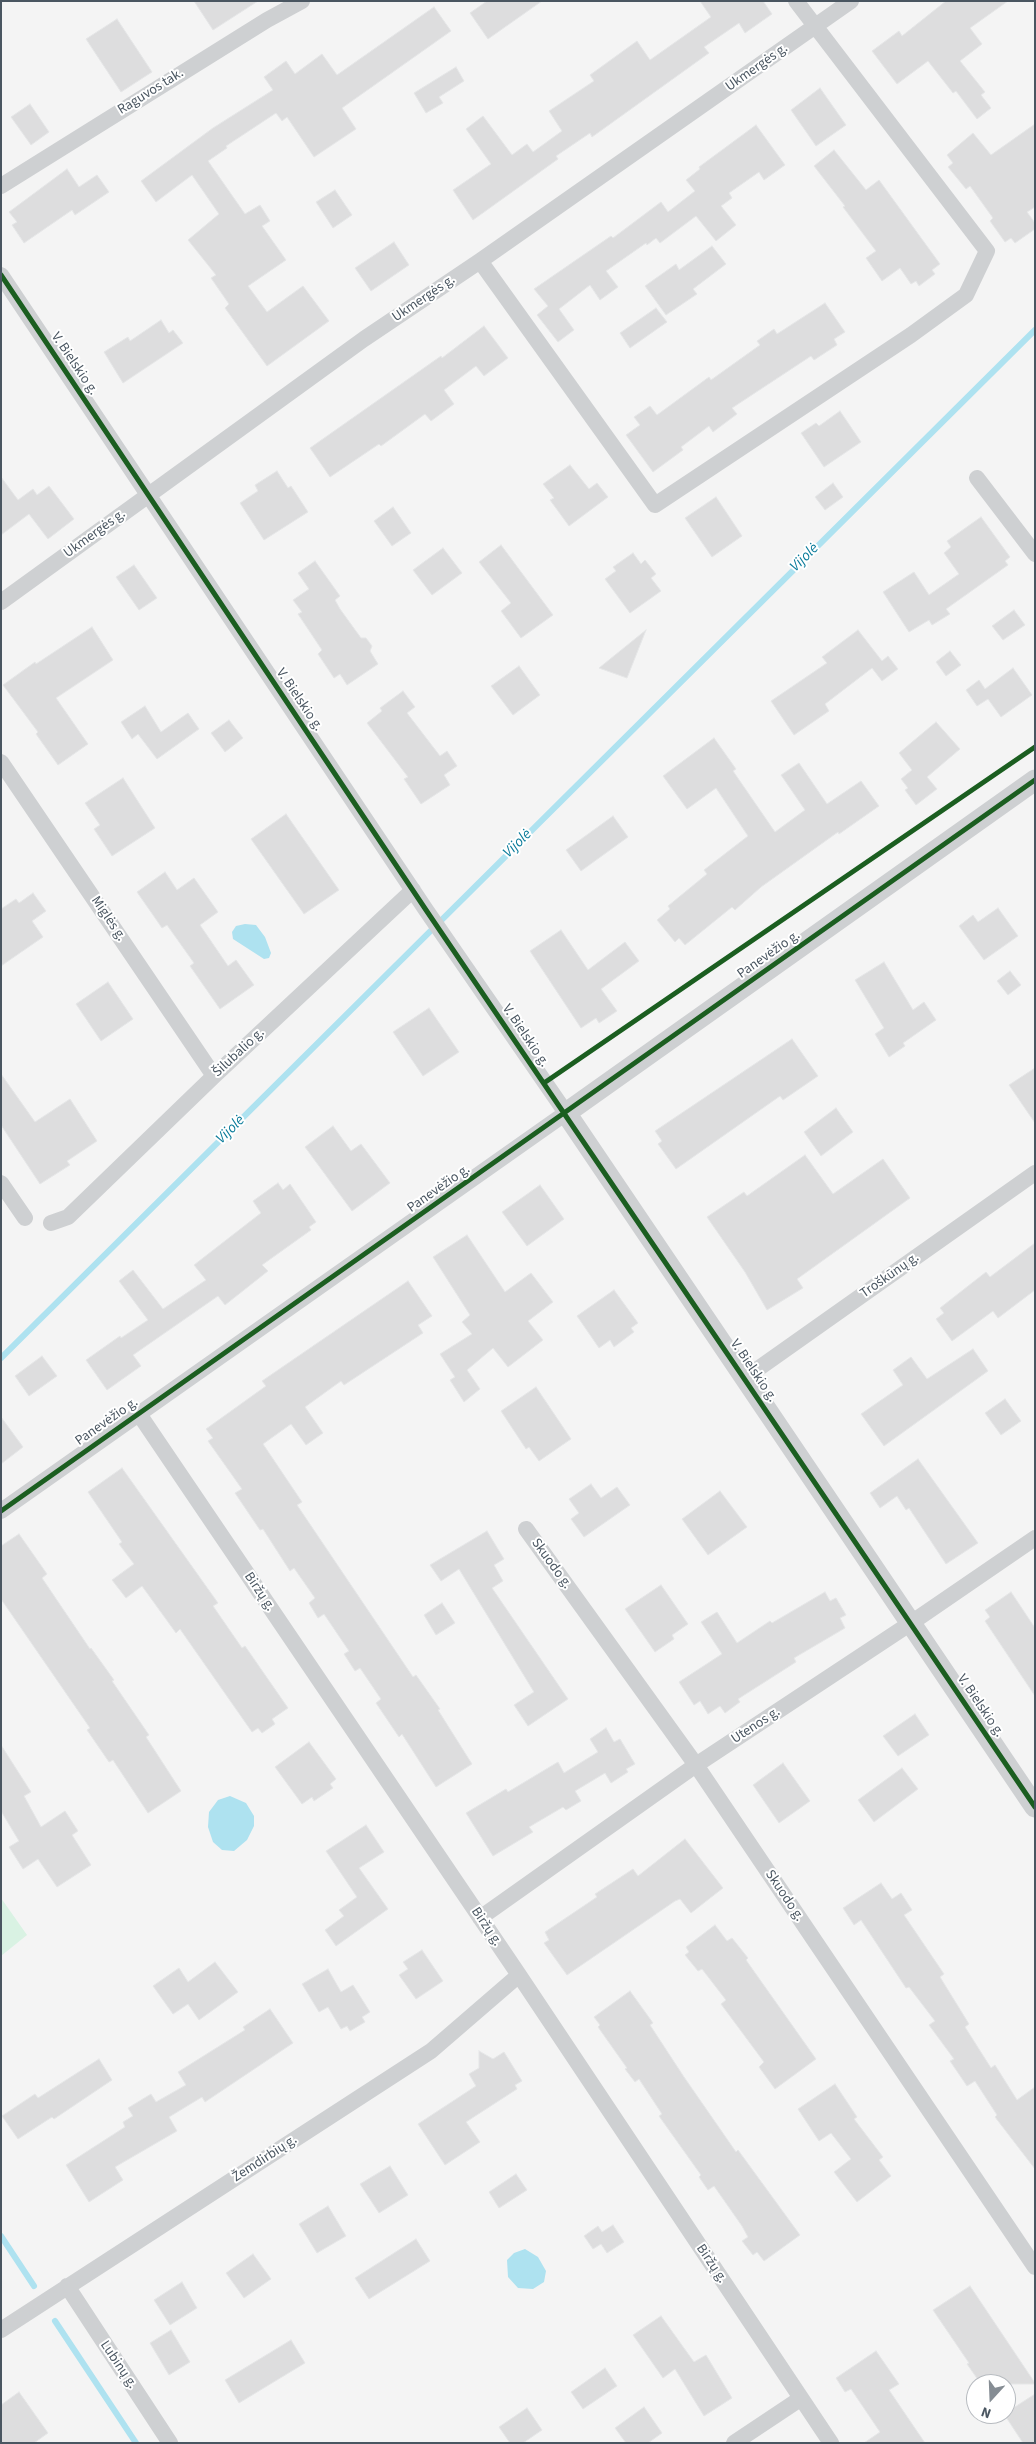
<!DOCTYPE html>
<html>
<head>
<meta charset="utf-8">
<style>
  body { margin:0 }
  #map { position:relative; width:1036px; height:2444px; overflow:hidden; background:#f4f4f4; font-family:"Source Sans 3",sans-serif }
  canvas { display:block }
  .frame { position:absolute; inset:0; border:2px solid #4a5661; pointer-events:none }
  .north { position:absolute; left:966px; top:2374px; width:50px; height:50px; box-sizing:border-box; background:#fff; border:1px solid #b7bbc0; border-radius:50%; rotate:200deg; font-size:14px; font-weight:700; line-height:20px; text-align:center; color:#4a5661 }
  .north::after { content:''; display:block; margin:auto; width:18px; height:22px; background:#868d94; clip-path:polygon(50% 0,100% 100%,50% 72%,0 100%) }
</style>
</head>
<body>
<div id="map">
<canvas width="1036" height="2444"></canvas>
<div class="frame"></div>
<div class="north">N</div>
</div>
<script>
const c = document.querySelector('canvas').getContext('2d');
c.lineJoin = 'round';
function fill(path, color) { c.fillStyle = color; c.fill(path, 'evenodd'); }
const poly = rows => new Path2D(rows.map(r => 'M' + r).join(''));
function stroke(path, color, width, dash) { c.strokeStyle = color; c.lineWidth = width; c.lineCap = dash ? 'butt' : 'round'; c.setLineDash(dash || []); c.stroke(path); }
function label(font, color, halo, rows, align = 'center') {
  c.font = font + ' "Source Sans 3",sans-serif'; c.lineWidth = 4; c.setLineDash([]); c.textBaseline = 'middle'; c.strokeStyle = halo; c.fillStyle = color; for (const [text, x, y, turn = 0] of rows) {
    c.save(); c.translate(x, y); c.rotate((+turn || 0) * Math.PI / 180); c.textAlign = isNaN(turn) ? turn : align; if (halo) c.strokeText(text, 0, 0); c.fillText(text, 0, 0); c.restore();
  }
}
fill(poly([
  [1,1898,27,1935,1,1956]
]), '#d9f2e3');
fill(poly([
  [245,924,256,925,265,937,271,953,269,958,264,959,233,939,232,932,236,926],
  [230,1796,246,1803,254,1816,254,1826,247,1840,234,1851,222,1850,213,1842,208,1827,209,1812,218,1800],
  [525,2249,538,2257,546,2271,544,2282,533,2289,518,2288,508,2277,507,2260,514,2253]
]), '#aee2f0');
stroke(poly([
  [1,1358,1035,330],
  [1,2236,34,2286],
  [55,2321,136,2443]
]), '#aee2f0', 6);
const building = poly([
  [194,1,258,1,213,30,194,1],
  [487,1,542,1,488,39,470,13,487,1],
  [700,1,763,1,772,14,745,33,739,23,704,47,709,53,592,137,590,133,556,156,558,159,473,220,453,190,491,164,466,129,483,116,512,155,527,144,533,152,562,131,549,111,594,81,590,75,637,41,650,60,711,17,700,1],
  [946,1,1008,1,970,28,982,44,960,61,985,92,981,95,991,108,977,119,956,91,953,93,928,61,897,84,872,51,899,31,902,36,946,1],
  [434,7,451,31,342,108,356,129,314,157,287,117,282,121,276,113,226,146,227,148,208,161,245,214,260,205,270,221,262,226,286,260,248,286,267,312,303,286,329,321,267,366,225,308,229,304,211,278,216,275,188,240,219,214,192,175,156,202,141,181,213,128,273,90,264,77,286,61,295,74,322,54,337,75,434,7],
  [117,19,152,72,121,92,86,39,117,19],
  [456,67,464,81,439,97,443,103,426,113,414,93,456,67],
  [820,88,846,125,816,146,791,110,820,88],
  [30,104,49,132,31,145,11,117,30,104],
  [1035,124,1035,207,1027,212,1035,223,1035,229,1015,243,1011,238,1005,242,990,221,993,218,970,186,966,189,948,167,953,163,947,155,973,133,991,155,1035,124],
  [756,125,785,165,764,180,759,172,729,193,732,198,721,206,736,225,716,241,696,216,660,243,656,238,647,245,646,243,606,271,618,287,600,300,590,285,559,309,574,330,558,342,537,315,548,306,534,289,611,236,613,238,661,202,668,212,695,191,686,180,700,169,699,167,756,125],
  [834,150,866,190,879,180,940,264,932,270,935,274,919,286,916,281,911,284,900,268,882,281,866,258,876,251,843,207,845,206,814,166,834,150],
  [67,169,79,187,97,175,109,192,75,215,72,210,24,243,12,225,17,222,9,212,67,169],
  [335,190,352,215,333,228,316,202,335,190],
  [394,242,409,265,371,291,355,268,394,242],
  [712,246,726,264,693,289,697,294,666,315,645,286,676,264,679,270,712,246],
  [825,303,845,332,834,339,837,345,814,360,811,356,732,408,737,414,713,432,709,426,681,447,683,450,653,472,626,435,640,425,634,417,650,406,657,415,709,377,711,380,760,345,757,341,774,329,777,334,825,303],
  [656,308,667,322,630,348,620,333,656,308],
  [161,320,169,333,173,330,183,343,123,383,104,352,128,337,130,341,161,320],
  [484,326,508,358,484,376,476,366,444,390,454,404,431,421,425,414,381,446,379,444,330,477,310,448,441,356,442,358,484,326],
  [840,411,861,442,824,467,801,433,816,423,819,426,840,411],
  [570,465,589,489,597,483,608,497,569,526,550,500,554,498,543,484,570,465],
  [277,471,288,488,291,486,308,512,264,540,240,503,258,491,255,485,277,471],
  [1,477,18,500,33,489,37,495,49,486,74,519,48,539,29,514,1,535,1,477],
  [833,483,843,497,825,510,815,497,833,483],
  [716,497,742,536,712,557,685,518,716,497],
  [393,507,411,533,392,546,374,521,393,507],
  [981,517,1010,557,1005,561,1008,565,946,609,950,614,932,625,929,620,909,632,883,592,914,572,929,595,959,574,944,553,951,547,947,541,981,517],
  [501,545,553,615,521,638,501,611,511,603,479,562,501,545],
  [443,548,462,573,432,595,413,570,443,548],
  [633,553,641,564,645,560,656,574,651,578,661,591,630,613,605,579,616,571,613,567,633,553],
  [315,561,340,596,335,600,340,609,361,638,366,638,372,646,370,651,378,664,347,685,340,674,334,678,318,654,322,650,298,614,302,612,293,600,309,589,298,573,315,561],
  [134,565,157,598,139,610,116,577,134,565],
  [1014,610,1025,625,1003,640,992,626,1014,610],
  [92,627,113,660,56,698,88,744,58,765,36,734,38,732,3,685,35,662,36,664,92,627],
  [646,630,627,678,599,668,646,630],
  [858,630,882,661,888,656,898,669,882,681,872,668,825,704,829,711,794,735,771,701,827,663,822,657,858,630],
  [950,651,961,665,946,676,936,662,950,651],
  [519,666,540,695,513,715,491,686,519,666],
  [1013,668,1032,695,1001,717,988,699,977,706,966,690,979,680,985,689,1013,668],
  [403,691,415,707,407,713,440,756,447,751,457,766,444,775,450,785,421,804,404,779,408,777,367,723,382,711,380,708,403,691],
  [145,706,161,732,188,713,199,729,157,759,138,734,132,739,121,722,145,706],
  [229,720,243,738,225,752,211,733,229,720],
  [936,722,960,749,927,777,937,789,916,805,905,790,908,788,901,779,912,770,899,753,936,722],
  [714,738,736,769,733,771,775,832,805,810,781,775,799,763,827,804,861,781,879,806,839,834,838,832,761,887,735,910,732,907,685,945,679,938,675,942,657,920,670,909,668,906,707,874,704,870,748,836,716,788,687,809,663,776,714,738],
  [123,778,155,828,112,856,94,829,100,825,85,803,123,778],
  [286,814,339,890,304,914,251,839,286,814],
  [613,816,628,837,581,871,566,850,613,816],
  [165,872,177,890,194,878,218,912,200,925,228,966,236,960,254,985,220,1009,190,966,194,963,167,925,162,928,137,892,165,872],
  [33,893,46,911,32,921,43,937,1,966,1,909,16,899,19,903,33,893],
  [998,908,1018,936,984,960,959,926,973,915,978,922,998,908],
  [561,930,588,970,625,942,639,961,601,989,617,1011,599,1023,596,1018,581,1028,530,951,561,930],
  [884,962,913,1010,924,1002,936,1020,903,1043,905,1046,889,1057,875,1034,884,1028,855,980,884,962],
  [1010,971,1021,985,1008,995,997,981,1010,971],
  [108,982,133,1019,101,1041,76,1004,108,982],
  [429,1008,459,1052,423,1076,393,1032,429,1008],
  [792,1039,818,1076,783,1100,780,1096,676,1169,658,1144,662,1141,655,1131,792,1039],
  [1035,1068,1035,1123,1009,1085,1035,1068],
  [1,1074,35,1122,70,1099,97,1141,67,1161,70,1165,40,1184,1,1125,1,1074],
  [836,1108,853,1132,821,1156,804,1132,836,1108],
  [333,1126,351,1151,361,1144,390,1183,352,1211,305,1147,333,1126],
  [805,1155,833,1194,883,1159,910,1198,797,1279,803,1288,767,1310,745,1272,707,1217,744,1192,747,1196,805,1155],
  [278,1183,283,1190,290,1184,316,1222,309,1227,311,1230,262,1265,268,1271,225,1305,218,1296,133,1355,141,1366,107,1390,86,1360,120,1336,121,1338,148,1320,119,1281,133,1270,163,1309,206,1280,194,1265,261,1213,253,1201,278,1183],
  [540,1185,564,1219,527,1246,502,1212,540,1185],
  [467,1235,505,1292,531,1273,553,1302,528,1321,543,1340,508,1367,493,1348,467,1370,480,1389,464,1402,450,1380,455,1377,440,1354,472,1334,462,1322,470,1315,433,1257,467,1235],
  [1035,1243,1035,1290,998,1318,993,1311,952,1341,936,1319,944,1313,940,1308,986,1272,990,1277,1035,1243],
  [408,1281,432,1316,418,1325,423,1333,344,1385,341,1381,305,1407,323,1433,306,1445,291,1424,263,1444,302,1502,297,1505,413,1677,416,1675,440,1709,438,1710,472,1764,436,1787,402,1734,399,1737,376,1703,381,1699,360,1668,355,1671,344,1654,349,1651,324,1614,318,1618,309,1603,315,1598,294,1568,290,1571,263,1529,260,1530,235,1493,242,1489,208,1441,213,1438,206,1429,266,1386,262,1381,408,1281],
  [614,1290,638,1323,631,1328,634,1332,614,1347,610,1340,599,1348,577,1316,614,1290],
  [973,1349,988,1371,884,1446,861,1414,903,1385,893,1370,911,1357,927,1379,973,1349],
  [42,1356,57,1376,29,1396,15,1376,42,1356],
  [536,1387,571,1439,539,1461,529,1447,526,1449,501,1411,536,1387],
  [1005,1399,1021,1421,1001,1435,985,1413,1005,1399],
  [1,1417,23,1447,1,1464,1,1417],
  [918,1459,978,1543,946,1564,909,1508,906,1510,897,1496,880,1508,870,1493,918,1459],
  [122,1468,218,1603,213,1606,242,1648,245,1646,288,1708,272,1719,275,1724,262,1733,258,1728,252,1732,180,1629,176,1633,142,1586,126,1598,112,1580,134,1564,119,1544,122,1542,88,1492,122,1468],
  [591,1484,601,1498,617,1487,630,1505,584,1537,571,1519,579,1513,569,1499,591,1484],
  [720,1491,747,1527,708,1555,682,1519,720,1491],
  [487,1531,504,1559,494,1565,503,1581,492,1588,568,1699,528,1726,514,1705,534,1692,459,1569,441,1581,430,1565,487,1531],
  [19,1534,47,1574,42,1578,90,1649,91,1648,114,1680,112,1681,149,1735,146,1737,181,1791,148,1813,113,1760,109,1762,87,1730,90,1728,1,1599,1,1546,19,1534],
  [661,1585,688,1624,672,1635,674,1639,655,1652,625,1609,661,1585],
  [825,1592,830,1601,836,1598,846,1615,840,1618,845,1628,794,1658,796,1662,738,1699,740,1702,725,1713,720,1706,708,1714,700,1701,694,1705,679,1682,722,1654,701,1622,717,1612,737,1643,770,1621,772,1623,825,1592],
  [1011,1592,1035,1628,1035,1696,985,1621,990,1617,985,1610,1011,1592],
  [442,1603,455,1623,436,1635,424,1615,442,1603],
  [915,1714,929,1735,898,1756,883,1736,915,1714],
  [606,1728,614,1742,620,1739,635,1764,626,1769,628,1772,611,1783,605,1773,575,1791,581,1801,566,1810,563,1807,529,1827,533,1832,493,1856,466,1813,506,1789,508,1792,558,1762,564,1773,598,1752,590,1739,606,1728],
  [309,1742,336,1779,330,1784,333,1788,314,1801,312,1797,302,1804,275,1767,309,1742],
  [1,1745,31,1792,24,1796,41,1827,65,1811,78,1831,72,1835,91,1865,57,1887,38,1859,23,1869,9,1847,19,1841,1,1811,1,1745],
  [783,1763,810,1801,779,1823,753,1785,783,1763],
  [902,1768,918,1789,874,1822,858,1800,902,1768],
  [366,1825,384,1852,359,1868,388,1909,336,1946,325,1930,344,1916,339,1910,357,1897,326,1851,366,1825],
  [685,1839,723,1888,691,1913,680,1899,675,1901,567,1975,544,1943,549,1940,545,1932,597,1897,595,1894,633,1869,638,1876,685,1839],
  [881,1883,892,1899,901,1893,912,1910,904,1915,944,1974,940,1977,969,2024,965,2027,991,2068,995,2065,1017,2100,1035,2087,1035,2169,995,2117,997,2115,975,2081,967,2086,950,2061,954,2059,929,2025,935,2021,909,1987,906,1988,861,1920,854,1925,843,1908,881,1883],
  [715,1925,727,1941,732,1938,748,1958,746,1960,816,2059,775,2089,759,2067,764,2062,721,2004,726,2000,702,1969,698,1971,685,1955,689,1952,686,1947,715,1925],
  [422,1950,443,1981,416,1999,399,1975,408,1969,403,1962,422,1950],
  [215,1962,238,1992,199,2020,188,2004,173,2014,153,1986,179,1968,188,1982,215,1962],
  [328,1969,341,1992,353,1985,370,2012,362,2017,365,2022,350,2031,347,2026,341,2029,328,2007,319,2012,302,1984,328,1969],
  [630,1991,653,2023,650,2025,684,2077,736,2152,738,2150,800,2235,764,2261,757,2252,753,2255,742,2241,748,2237,742,2226,714,2186,708,2190,699,2177,701,2175,659,2116,662,2114,639,2079,635,2082,625,2069,627,2068,598,2027,600,2025,594,2017,630,1991],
  [270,2009,293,2043,205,2102,202,2097,169,2117,177,2131,115,2167,123,2180,89,2202,66,2165,125,2127,123,2122,133,2116,128,2108,151,2094,156,2102,186,2085,178,2072,245,2030,243,2027,270,2009],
  [479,2051,493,2059,504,2052,522,2081,515,2085,517,2089,466,2122,480,2142,445,2165,418,2124,476,2086,469,2074,479,2068,479,2051],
  [99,2059,112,2080,54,2119,52,2117,18,2139,2,2116,35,2094,38,2098,99,2059],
  [835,2084,857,2117,854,2119,883,2157,879,2160,891,2176,857,2202,834,2172,851,2159,831,2133,819,2141,798,2109,835,2084],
  [390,2166,408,2195,379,2213,360,2184,390,2166],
  [516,2174,527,2190,499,2208,489,2192,516,2174],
  [328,2206,346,2236,317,2253,299,2224,328,2206],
  [613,2225,624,2242,607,2253,601,2244,593,2249,584,2236,598,2226,602,2232,613,2225],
  [416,2239,430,2261,369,2299,355,2278,416,2239],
  [253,2254,271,2279,244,2298,226,2273,253,2254],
  [182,2282,197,2308,170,2325,154,2300,182,2282],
  [970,2286,1035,2383,1035,2384,981,2384,967,2364,969,2363,933,2310,970,2286],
  [661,2316,694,2362,706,2355,732,2398,704,2416,675,2369,663,2378,633,2335,661,2316],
  [171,2330,190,2362,169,2375,150,2343,171,2330],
  [291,2340,305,2363,239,2403,225,2380,291,2340],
  [876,2351,899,2384,889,2390,925,2443,864,2443,880,2432,851,2389,845,2392,836,2378,876,2351],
  [605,2368,617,2386,583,2409,571,2392,605,2368],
  [19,2392,48,2433,34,2443,1,2443,1,2405,19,2392],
  [1035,2394,1035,2443,1023,2443,1004,2414,1035,2394],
  [644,2407,662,2433,648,2443,626,2443,615,2428,644,2407],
  [527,2408,542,2430,523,2443,510,2443,499,2427,527,2408]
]);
fill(building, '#ddddde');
stroke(building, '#e5e6e7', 1);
stroke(poly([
  [1,186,267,20,302,1],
  [480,261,655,505,911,335,966,295,987,251,796,1],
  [1,275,426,910,566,1113,1,1511],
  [977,478,1035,554],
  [1,602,364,339,480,261,851,1],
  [1,762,214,1076],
  [1,1183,25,1218],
  [51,1223,68,1217,214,1076,413,890],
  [745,1378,1035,1173],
  [139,1414,519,1975,831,2443],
  [526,1529,696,1765,1035,2267],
  [480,1918,696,1765,911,1623,1035,1538],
  [67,2286,170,2443],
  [1,2330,431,2051,519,1975],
  [734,2443,800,2399]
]), '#ced0d2', 16);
stroke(poly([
  [1035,780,566,1113,1035,1807]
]), '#ced0d2', 21);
stroke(poly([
  [1,275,426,910,1035,1807],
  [544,1083,1035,747],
  [1,1511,1035,780]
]), '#1b5e20', 5);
label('14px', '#4a5661', '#fff', [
  ["Ukmergės g.",757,68,-35],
  ["Raguvos tak.",151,92,-32],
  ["Ukmergės g.",424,299,-34],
  ["V. Bielskio g.",74,364,56],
  ["Ukmergės g.",95,534,-36],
  ["V. Bielskio g.",299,700,56],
  ["Miglės g.",108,919,56],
  ["Panevėžio g.",769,955,-35],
  ["V. Bielskio g.",525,1036,56],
  ["Šilubalio g.",239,1053,-43],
  ["Panevėžio g.",439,1189,-35],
  ["Troškūnų g.",890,1276,-35],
  ["V. Bielskio g.",753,1371,56],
  ["Panevėžio g.",107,1422,-35],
  ["Skuodo g.",551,1564,54],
  ["Biržų g.",259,1592,56],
  ["V. Bielskio g.",980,1706,56],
  ["Utenos g.",756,1726,-33],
  ["Skuodo g.",784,1896,56],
  ["Biržų g.",486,1927,56],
  ["Žemdirbių g.",265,2159,-33],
  ["Biržų g.",711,2264,56],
  ["Lubinų g.",118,2365,56]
]);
label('italic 15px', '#0c7c9b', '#fff', [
  ["Vijolė",805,558,-45],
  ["Vijolė",518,844,-45],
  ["Vijolė",231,1130,-45]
]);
</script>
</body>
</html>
